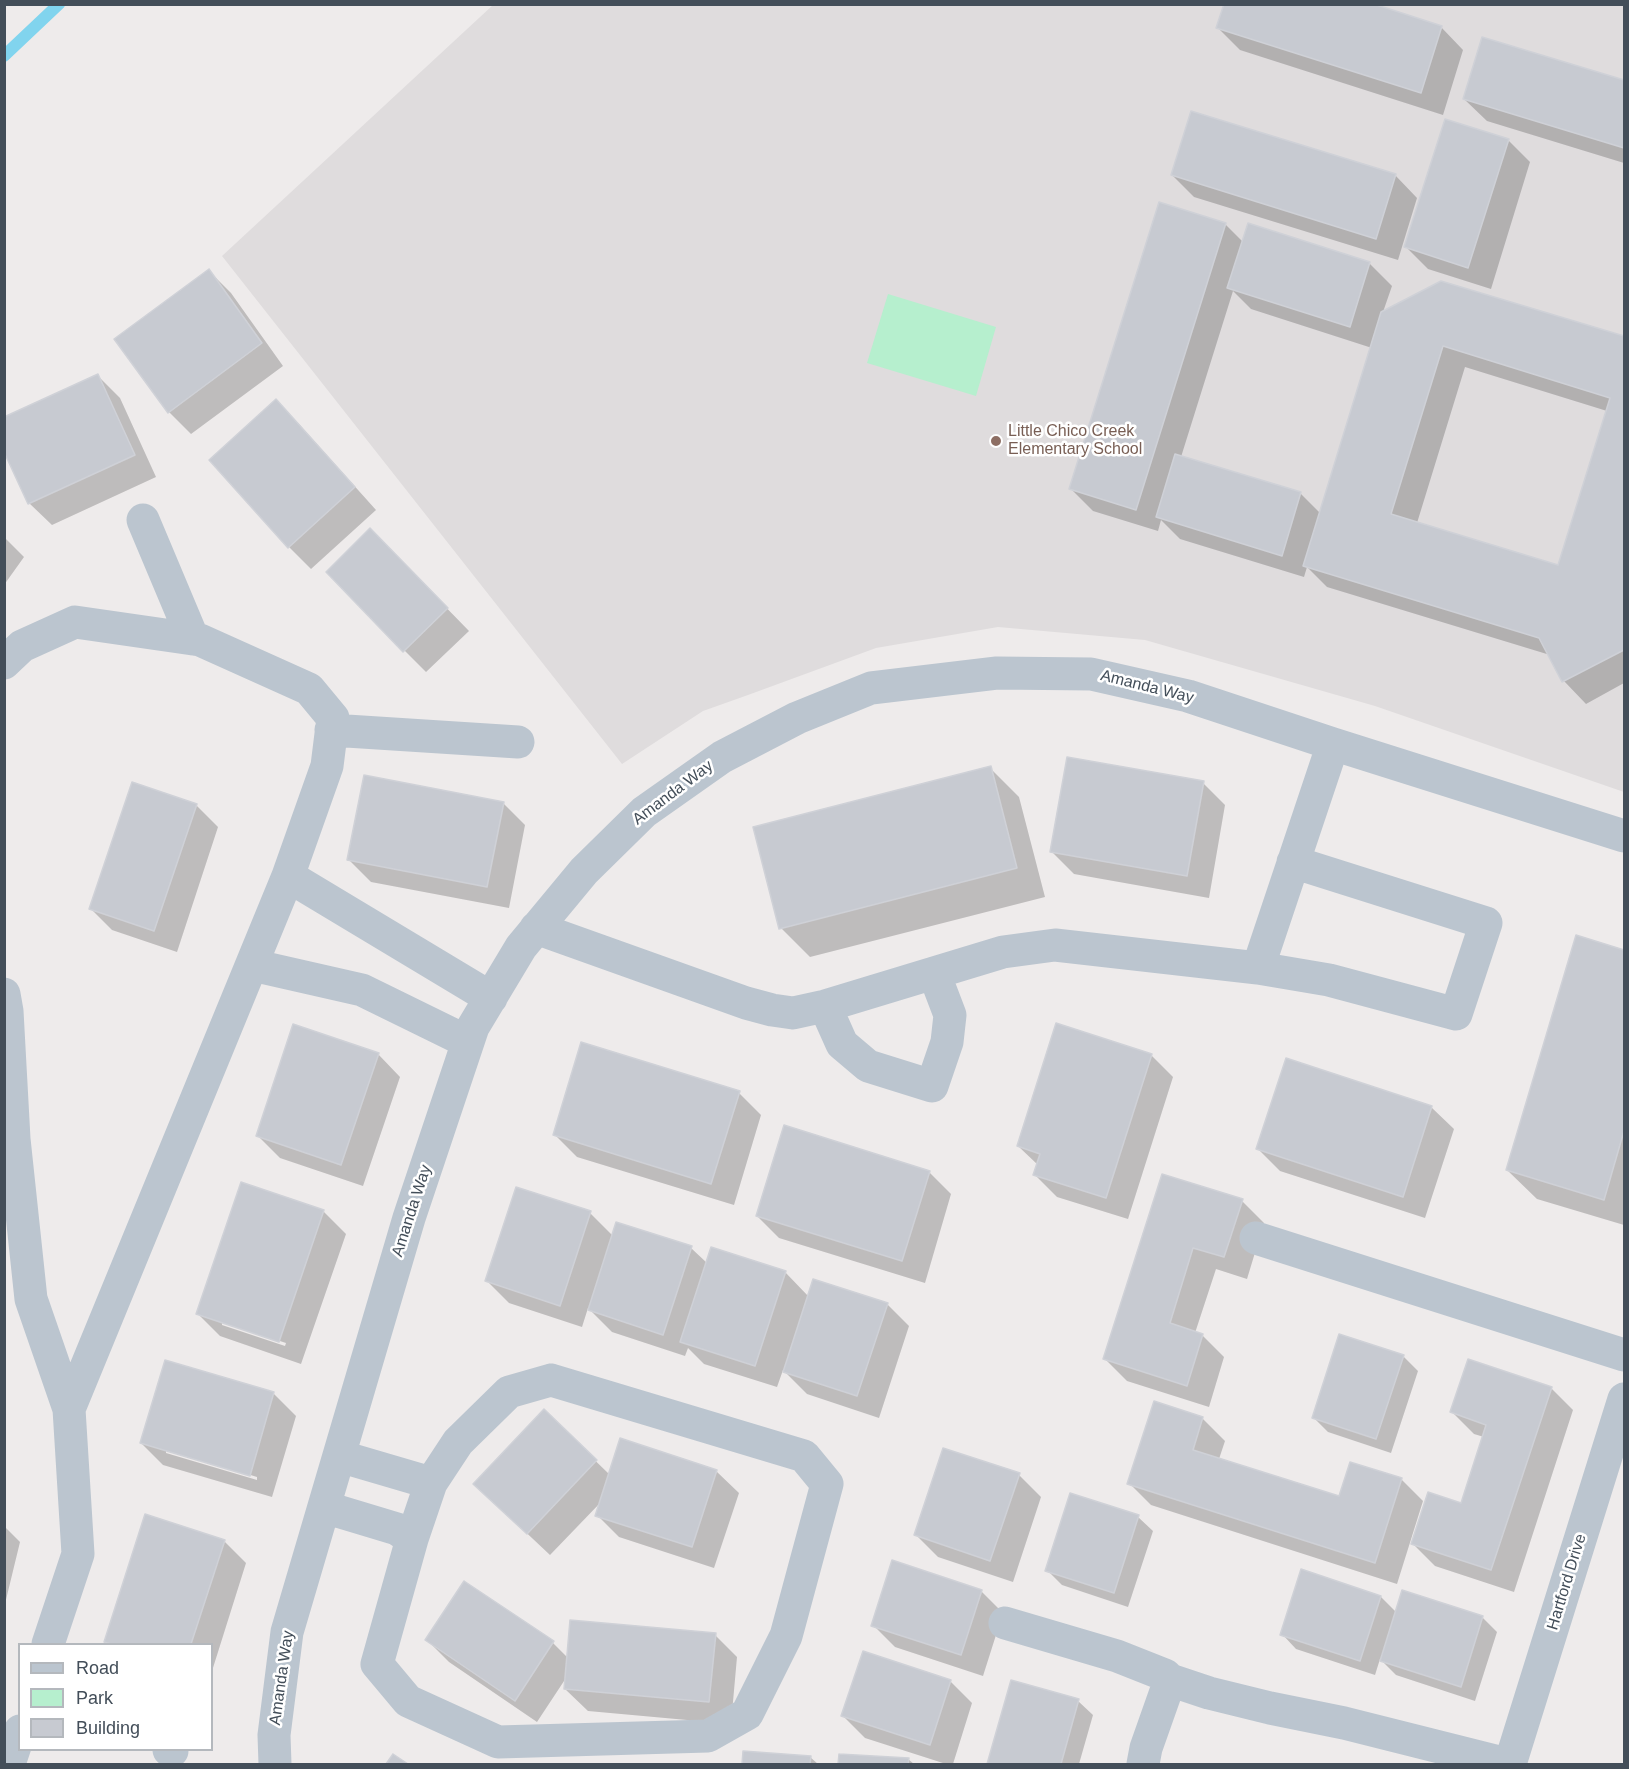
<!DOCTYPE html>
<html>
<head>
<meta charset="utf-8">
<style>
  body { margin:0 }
  #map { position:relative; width:1629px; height:1769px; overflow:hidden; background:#eeebeb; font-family:Arial,sans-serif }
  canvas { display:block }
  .frame { position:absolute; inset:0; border:6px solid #434e59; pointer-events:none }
  .legend { position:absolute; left:18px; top:1643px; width:195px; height:108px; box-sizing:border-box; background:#fff; border:2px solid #b4b8bd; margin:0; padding:8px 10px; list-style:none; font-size:18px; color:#434e59 }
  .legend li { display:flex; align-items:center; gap:12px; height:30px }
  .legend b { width:30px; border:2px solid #b4b8bd }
</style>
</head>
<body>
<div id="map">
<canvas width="1629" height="1769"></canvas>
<div class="frame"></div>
<ul class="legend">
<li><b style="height:8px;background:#bbc5cf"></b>Road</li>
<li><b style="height:16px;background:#b6efce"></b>Park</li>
<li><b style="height:16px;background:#c7cad1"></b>Building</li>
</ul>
</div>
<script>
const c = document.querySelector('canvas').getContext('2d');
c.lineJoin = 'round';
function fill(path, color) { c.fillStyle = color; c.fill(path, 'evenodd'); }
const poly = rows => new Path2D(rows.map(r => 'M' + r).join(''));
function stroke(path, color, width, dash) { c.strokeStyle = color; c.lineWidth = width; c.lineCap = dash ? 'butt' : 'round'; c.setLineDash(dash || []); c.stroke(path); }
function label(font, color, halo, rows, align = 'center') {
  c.font = font + ' Arial,sans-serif'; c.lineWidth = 5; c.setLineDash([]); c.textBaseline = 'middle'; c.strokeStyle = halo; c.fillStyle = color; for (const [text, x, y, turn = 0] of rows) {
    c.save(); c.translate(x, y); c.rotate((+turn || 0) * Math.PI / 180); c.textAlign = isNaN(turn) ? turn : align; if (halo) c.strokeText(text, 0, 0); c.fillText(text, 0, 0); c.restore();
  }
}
fill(poly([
  [493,5,1624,5,1624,792,1375,706,1145,640,998,627,876,648,748,695,703,711,622,764,222,256]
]), '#dfdcdd');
fill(poly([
  [888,294,996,327,976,396,867,363]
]), '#b6efce');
fill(poly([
  [1441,27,1463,50,1443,115,1240,50,1218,28],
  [1483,38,1624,82,1624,163,1487,121,1464,99],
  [1508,140,1530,162,1491,289,1428,269,1406,247],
  [1172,175,1395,175,1417,198,1398,260,1194,197],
  [1225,224,1243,242,1249,225,1370,264,1392,286,1383,312,1441,283,1624,338,1624,683,1586,704,1564,681,1550,655,1327,587,1307,567,1304,577,1180,539,1161,520,1158,531,1093,511,1071,489],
  [1233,291,1251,309,1372,348,1321,514,1301,494,1181,457],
  [1465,367,1607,411,1559,567,1417,523],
  [209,271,231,293,283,366,191,434,169,412],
  [98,376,120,398,156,477,52,525,29,503],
  [298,423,376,510,311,569,289,547],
  [4,537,24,557,4,585],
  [393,553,469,631,426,672,404,650],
  [990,768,1019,797,1045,897,810,957,781,928],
  [1203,783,1225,805,1209,898,1074,874,1052,852],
  [503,803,525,825,509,908,371,882,349,860],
  [196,805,218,827,177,952,112,930,90,908],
  [1577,937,1624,951,1624,1225,1537,1199,1507,1170],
  [378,1054,400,1077,363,1186,280,1158,258,1136],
  [1151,1055,1173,1077,1128,1219,1057,1197,1035,1175,1038,1165,1018,1146],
  [739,1093,761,1115,734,1205,577,1157,555,1135],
  [1431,1107,1454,1129,1425,1218,1280,1171,1258,1149],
  [929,1172,951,1194,925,1283,779,1238,757,1216],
  [1163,1175,1242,1201,1264,1223,1247,1279,1216,1269,1195,1333,1202,1335,1224,1357,1209,1407,1127,1381,1104,1358],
  [242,1184,324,1212,346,1234,301,1364,220,1336,198,1314],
  [222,1322,286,1343,285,1346,222,1325],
  [590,1213,613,1236,691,1248,707,1263,785,1272,809,1297,887,1304,909,1326,879,1418,807,1394,783,1370,777,1387,704,1364,688,1348,685,1356,612,1332,588,1308,582,1327,509,1303,486,1280],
  [1403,1356,1418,1371,1391,1453,1328,1432,1313,1417],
  [166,1362,274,1394,296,1416,272,1497,163,1465,141,1443],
  [166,1449,257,1477,257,1480,166,1453],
  [1551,1388,1573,1410,1514,1592,1435,1566,1413,1544,1462,1505,1484,1437,1474,1434,1452,1412],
  [1155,1403,1203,1419,1225,1441,1219,1459,1340,1498,1401,1479,1423,1501,1397,1584,1151,1505,1129,1483],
  [544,1411,610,1475,716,1471,739,1493,714,1568,619,1537,597,1515,602,1501,550,1555,498,1506],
  [1019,1475,1041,1497,1013,1582,938,1557,916,1535],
  [1138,1517,1153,1531,1128,1607,1062,1585,1047,1570],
  [4,1526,20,1542,4,1608],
  [224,1541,246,1563,212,1671,212,1644,108,1644,106,1642],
  [465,1583,553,1643,568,1658,715,1635,737,1657,731,1724,588,1711,565,1689,566,1678,537,1722,449,1662,427,1640],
  [981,1591,1003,1613,983,1676,895,1647,873,1625],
  [1381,1597,1397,1613,1482,1617,1497,1632,1475,1701,1396,1675,1380,1659,1375,1675,1296,1649,1282,1634],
  [950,1681,972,1703,953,1764,946,1764,865,1738,843,1716],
  [1012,1682,1078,1701,1093,1715,1079,1764,989,1764],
  [744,1753,810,1757,818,1764,743,1764],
  [840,1756,908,1759,914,1764,840,1764]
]), '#0003');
stroke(poly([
  [4,56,59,4]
]), '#81d4ee', 12);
const building = poly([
  [1224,4,1374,4,1442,26,1421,93,1216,28,1224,4],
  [1482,37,1624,80,1624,148,1463,99,1482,37],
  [1191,111,1396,174,1376,239,1171,175,1191,111],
  [1445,119,1509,139,1468,268,1404,247,1445,119],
  [1159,202,1226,223,1136,510,1069,489,1159,202],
  [1248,223,1370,262,1350,327,1227,288,1248,223],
  [209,269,262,343,168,413,114,339,209,269],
  [1441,281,1624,336,1624,650,1562,682,1539,638,1303,566,1381,312,1441,281],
  [1443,346,1610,398,1558,565,1391,514,1443,346],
  [98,374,135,455,28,504,4,452,4,417,98,374],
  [276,399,355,487,288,548,209,460,276,399],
  [1175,454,1301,492,1282,556,1156,517,1175,454],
  [370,528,448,608,403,652,326,572,370,528],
  [1067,757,1204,781,1187,876,1050,852,1067,757],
  [991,766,1017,868,779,929,753,827,991,766],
  [364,775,504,802,487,887,347,860,364,775],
  [132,782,197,804,154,931,89,909,132,782],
  [1576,935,1624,950,1624,1131,1604,1200,1506,1170,1576,935],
  [1056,1023,1152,1054,1106,1198,1033,1175,1040,1154,1017,1146,1056,1023],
  [293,1024,379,1053,341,1165,256,1136,293,1024],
  [581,1042,740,1091,711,1184,553,1135,581,1042],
  [1286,1058,1432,1106,1403,1197,1256,1149,1286,1058],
  [784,1125,930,1171,902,1261,756,1216,784,1125],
  [1162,1174,1243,1199,1224,1257,1193,1248,1170,1323,1203,1334,1187,1386,1103,1359,1162,1174],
  [241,1182,324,1210,279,1342,196,1314,241,1182],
  [516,1187,591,1211,560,1306,485,1281,516,1187],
  [616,1222,692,1246,663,1335,588,1310,616,1222],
  [711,1247,786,1271,755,1366,680,1342,711,1247],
  [813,1279,888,1303,857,1396,783,1372,813,1279],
  [1339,1334,1404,1355,1376,1439,1312,1418,1339,1334],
  [1468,1359,1552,1387,1491,1570,1411,1544,1428,1492,1461,1503,1486,1425,1450,1412,1468,1359],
  [165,1360,274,1392,250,1476,140,1443,165,1360],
  [1154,1401,1203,1417,1193,1450,1339,1496,1350,1462,1402,1478,1375,1563,1127,1484,1154,1401],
  [544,1409,597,1460,527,1534,473,1484,544,1409],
  [620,1438,717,1470,692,1547,595,1516,620,1438],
  [943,1448,1020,1473,990,1561,914,1535,943,1448],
  [1070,1493,1139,1515,1114,1593,1045,1571,1070,1493],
  [145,1514,225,1540,191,1644,111,1644,104,1642,145,1514],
  [892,1560,982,1590,961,1655,871,1626,892,1560],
  [1301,1569,1381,1596,1360,1661,1280,1635,1301,1569],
  [464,1581,554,1641,515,1701,425,1640,464,1581],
  [1402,1590,1483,1616,1461,1687,1380,1661,1402,1590],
  [570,1620,716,1633,709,1702,564,1689,570,1620],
  [863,1651,951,1680,930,1745,841,1716,863,1651],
  [1011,1680,1079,1699,1061,1764,987,1764,1011,1680],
  [743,1751,811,1756,810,1764,742,1764,743,1751],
  [393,1754,408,1764,386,1764,393,1754],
  [839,1754,909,1758,908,1764,838,1764,839,1754]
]);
fill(building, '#c7cad1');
stroke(building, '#cfd1d7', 1.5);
stroke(poly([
  [143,520,193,639],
  [4,663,22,646,75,622,193,639,200,640,309,689,333,718,327,766,288,876,69,1409,78,1554,48,1644],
  [331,730,518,742],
  [288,876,491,998],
  [536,928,746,1003,772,1010,793,1013,825,1006,1003,952,1055,945,1258,968,1329,980,1456,1014,1486,923,1293,862],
  [252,965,362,990,468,1042],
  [1258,968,1333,744],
  [4,994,7,1011,14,1139,31,1299,69,1409],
  [825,1006,842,1044,868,1066,932,1086,947,1042,950,1015,934,973],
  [1256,1238,1624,1355],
  [551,1380,804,1456,827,1484,786,1636,747,1714,708,1736,498,1742,408,1701,377,1664,412,1539,431,1483,458,1442,509,1392,551,1380],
  [339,1456,431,1483],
  [324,1507,397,1529,412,1539],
  [1005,1623,1117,1656,1165,1675,1170,1680],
  [169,1750,172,1751],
  [9,1764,20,1731],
  [275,1764,274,1735,287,1632,409,1218,473,1027,521,947,584,871,644,812,722,757,797,718,871,688,997,673,1091,674,1188,696,1333,744,1624,836],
  [1143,1764,1146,1748,1170,1680,1209,1693,1270,1708,1344,1723,1507,1764],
  [1510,1764,1624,1399]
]), '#bbc5cf', 33);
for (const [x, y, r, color] of [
  [996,441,6,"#8d6e63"]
]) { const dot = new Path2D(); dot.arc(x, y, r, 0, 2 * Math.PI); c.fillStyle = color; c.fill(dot); stroke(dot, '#fff', 2); }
label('16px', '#785e54', '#fff', [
  ["Little Chico Creek",1008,432],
  ["Elementary School",1008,450]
], 'left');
label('16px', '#434e59', '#fff', [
  ["Amanda Way",1147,687,14],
  ["Amanda Way",673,793,-37],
  ["Amanda Way",412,1211,-72],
  ["Hartford Drive",1567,1582,-73],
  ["Amanda Way",282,1678,-82]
]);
</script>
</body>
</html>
